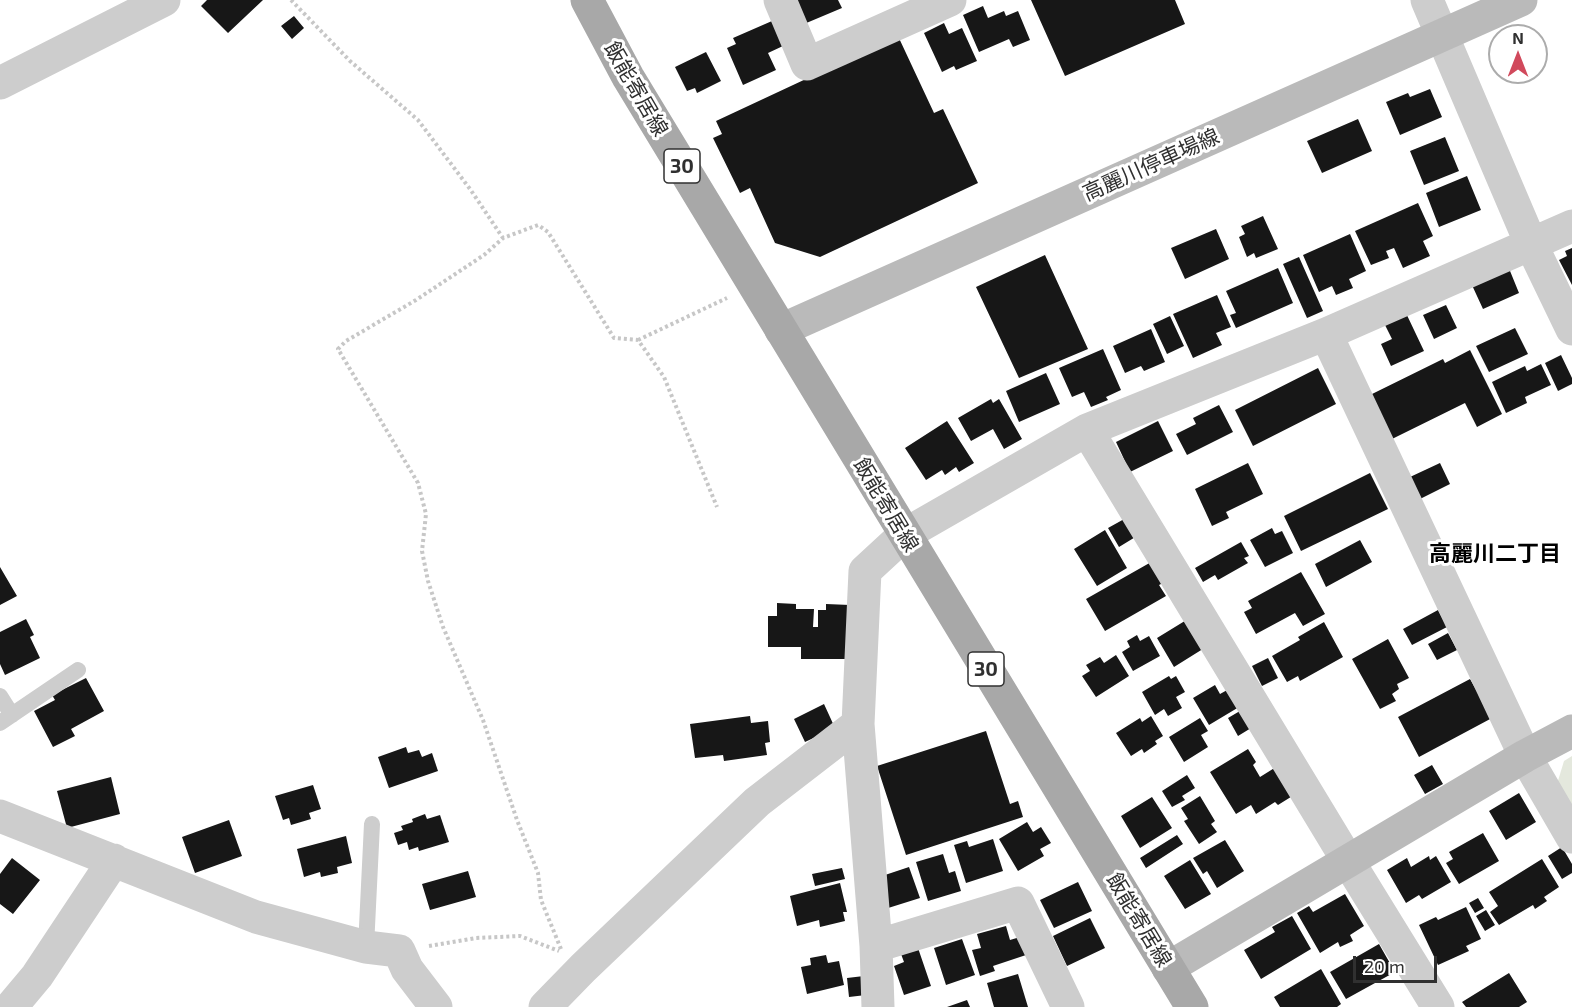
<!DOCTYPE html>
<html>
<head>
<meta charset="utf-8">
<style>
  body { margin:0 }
  #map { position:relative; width:1572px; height:1007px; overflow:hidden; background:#fff; font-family:"Exo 2",sans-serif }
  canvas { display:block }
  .north { position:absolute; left:1488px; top:24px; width:60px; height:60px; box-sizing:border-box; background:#fff; border:2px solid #acacac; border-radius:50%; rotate:0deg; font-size:16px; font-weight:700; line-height:24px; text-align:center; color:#303030 }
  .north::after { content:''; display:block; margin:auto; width:21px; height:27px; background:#d1495c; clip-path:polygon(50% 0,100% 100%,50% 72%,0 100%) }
  .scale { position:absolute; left:1353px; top:956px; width:84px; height:27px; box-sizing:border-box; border:3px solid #303030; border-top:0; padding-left:8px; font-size:18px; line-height:21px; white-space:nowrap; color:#303030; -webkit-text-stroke:4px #fff; paint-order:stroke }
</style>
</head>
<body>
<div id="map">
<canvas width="1572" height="1007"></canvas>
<div class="north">N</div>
<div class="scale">20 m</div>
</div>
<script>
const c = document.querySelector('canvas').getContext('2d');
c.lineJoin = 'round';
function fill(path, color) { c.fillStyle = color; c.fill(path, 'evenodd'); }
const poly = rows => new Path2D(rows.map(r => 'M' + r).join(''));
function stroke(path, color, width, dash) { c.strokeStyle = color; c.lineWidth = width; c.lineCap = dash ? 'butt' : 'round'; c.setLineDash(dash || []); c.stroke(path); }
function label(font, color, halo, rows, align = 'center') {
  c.font = font + ' "Exo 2","Noto Sans JP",sans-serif'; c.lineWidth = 6; c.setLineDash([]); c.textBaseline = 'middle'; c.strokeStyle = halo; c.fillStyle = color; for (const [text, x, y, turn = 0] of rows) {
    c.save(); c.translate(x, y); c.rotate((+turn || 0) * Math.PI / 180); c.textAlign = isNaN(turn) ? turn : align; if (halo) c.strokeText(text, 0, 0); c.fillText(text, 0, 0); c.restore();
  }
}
fill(poly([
  [1572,756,1572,811,1557,784,1564,761]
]), '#e4e8dd');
fill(poly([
  [207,0,263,0,228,33,201,6],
  [794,0,838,0,842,8,804,24],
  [1031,0,1175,0,1185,24,1065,76],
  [983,6,988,18,1004,11,1006,16,1018,11,1030,40,1013,47,1009,39,979,52,963,15],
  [294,16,304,28,292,39,281,26],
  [772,21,783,46,768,53,776,70,743,85,727,48,736,44,733,38],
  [944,23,949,34,962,28,977,61,956,70,954,66,942,72,924,33],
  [898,36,934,113,943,109,978,183,820,257,775,243,750,188,740,193,713,138,722,134,716,121],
  [706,52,721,81,697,93,695,88,687,91,675,67],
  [1430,89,1442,117,1400,135,1386,102,1408,93,1410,97],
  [1358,119,1372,151,1322,173,1307,141],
  [1445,137,1459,171,1424,185,1410,151],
  [1467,176,1481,210,1439,227,1426,193],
  [1418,203,1433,236,1423,241,1430,256,1403,268,1394,248,1386,251,1389,258,1371,265,1355,231],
  [1263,216,1278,249,1256,258,1254,253,1247,257,1239,237,1245,234,1241,226],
  [1216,229,1229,259,1185,279,1171,248],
  [1350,234,1366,271,1349,279,1353,288,1336,295,1332,286,1319,292,1303,255],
  [1572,248,1572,285,1559,260,1567,256,1565,251],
  [1045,255,1088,349,1019,378,976,287],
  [1299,257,1323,311,1307,318,1283,264],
  [1508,266,1519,293,1483,309,1471,283],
  [1278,268,1293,303,1236,328,1230,315,1236,313,1226,291],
  [1217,295,1231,327,1216,333,1222,345,1193,358,1173,314],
  [1446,305,1457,328,1434,339,1423,315],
  [1405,311,1424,351,1391,366,1381,344,1392,339,1383,321],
  [1170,316,1184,346,1167,354,1153,324],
  [1515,328,1528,354,1489,372,1476,346],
  [1151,329,1165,362,1144,371,1141,366,1125,373,1113,346],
  [1103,349,1121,390,1106,397,1108,400,1091,407,1084,392,1072,397,1059,368],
  [1470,350,1502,414,1477,427,1465,403,1392,439,1370,395,1443,359,1445,363],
  [1561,355,1572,378,1572,384,1558,391,1545,363],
  [1541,364,1551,385,1525,397,1527,403,1506,413,1492,382,1525,366,1527,371],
  [1318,368,1336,404,1253,446,1235,410],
  [1046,373,1060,404,1019,422,1006,391],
  [991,399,993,403,999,399,1022,439,1004,449,993,429,971,441,958,418],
  [1219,405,1233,432,1187,455,1176,434,1196,424,1193,418],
  [947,421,974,463,959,472,956,467,945,475,942,470,926,480,905,448],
  [1158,421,1173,451,1130,472,1116,442],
  [1248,463,1263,494,1226,512,1229,518,1212,526,1195,489],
  [1440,463,1450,484,1420,499,1410,477],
  [1370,473,1388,509,1301,551,1284,516],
  [1126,518,1137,536,1119,547,1108,528],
  [1272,528,1275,534,1282,531,1293,553,1265,567,1250,540],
  [1105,530,1127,568,1097,586,1074,549],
  [1360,540,1372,562,1326,587,1315,564],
  [1241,542,1249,556,1244,558,1248,563,1218,580,1215,575,1203,582,1195,568],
  [1153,561,1165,582,1159,585,1166,596,1105,631,1086,599],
  [0,567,17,596,0,605],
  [1301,572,1325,614,1303,626,1295,613,1256,634,1244,612,1252,608,1248,601],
  [777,603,796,604,796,609,814,609,813,627,818,627,818,610,826,610,826,604,850,605,854,659,801,659,801,647,768,647,768,616,777,616],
  [1438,610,1447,627,1412,645,1403,629],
  [26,619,34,635,30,637,40,658,5,675,0,664,0,632],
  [1188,619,1206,647,1174,667,1157,638],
  [1324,622,1343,657,1300,681,1298,676,1287,682,1272,656,1300,640,1298,637],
  [1448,633,1457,650,1437,660,1428,644],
  [1137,635,1140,641,1149,636,1160,656,1133,671,1122,652,1130,647,1127,641],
  [1388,639,1409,678,1397,684,1399,689,1392,694,1396,701,1380,709,1352,659],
  [1116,655,1129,676,1096,697,1082,676,1090,671,1086,665,1100,657,1104,663],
  [1268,658,1278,678,1262,686,1252,666],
  [1169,676,1171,679,1176,676,1185,692,1176,697,1182,708,1168,716,1164,709,1155,715,1142,692],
  [86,678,104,711,71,729,75,736,53,747,34,711,55,700,52,695],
  [1470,679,1492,718,1419,757,1398,717],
  [1215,685,1220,694,1229,689,1239,707,1209,725,1193,698],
  [824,704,835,728,805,742,794,719],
  [1245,708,1256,725,1238,736,1228,718],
  [750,716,751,723,768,721,770,742,765,743,767,755,724,761,723,755,695,758,690,724],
  [1151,716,1163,736,1155,741,1157,744,1144,753,1142,749,1131,756,1116,733,1140,718,1142,722],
  [1200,718,1208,731,1201,735,1208,747,1184,762,1169,737],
  [986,731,1010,804,1018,801,1023,817,906,855,877,766],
  [406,747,408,753,419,750,422,757,432,753,438,771,389,788,378,757],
  [1248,749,1256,762,1253,765,1260,777,1276,767,1294,795,1278,805,1275,802,1256,814,1251,805,1236,814,1210,772],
  [1432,765,1443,784,1425,794,1414,775],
  [1187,775,1195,788,1182,796,1185,800,1172,807,1162,791],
  [111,777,120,814,67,828,57,791],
  [313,785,321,809,309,813,311,819,291,825,289,818,283,820,275,796],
  [1519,793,1536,822,1506,840,1489,811],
  [1200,796,1215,821,1211,824,1217,832,1199,844,1184,821,1188,819,1181,808],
  [1152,797,1172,828,1140,848,1121,816],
  [425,814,427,819,440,815,449,842,419,851,418,847,409,850,407,842,398,845,394,833,403,830,401,826,413,822,412,819],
  [229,820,242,856,195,873,182,837],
  [1027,822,1033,832,1041,827,1051,843,1040,849,1044,856,1018,871,999,839],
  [1483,833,1499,861,1459,884,1446,863,1453,859,1449,852],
  [1177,835,1183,844,1146,868,1140,858],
  [346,836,352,863,337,867,338,873,321,877,320,872,304,877,297,849],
  [993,839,1003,871,966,883,954,845,967,841,969,847],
  [1225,840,1244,871,1217,888,1207,871,1203,874,1193,858],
  [1562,847,1572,864,1572,873,1562,879,1548,856],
  [943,854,949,873,955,871,961,891,928,901,916,862],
  [1429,856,1430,860,1436,856,1451,882,1422,899,1419,895,1406,903,1387,870,1407,858,1411,867],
  [12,858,40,880,13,914,0,904,0,874],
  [1542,859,1559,887,1544,897,1547,901,1535,909,1533,905,1499,925,1490,912,1498,906,1489,892],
  [1190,860,1211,894,1185,909,1164,876],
  [909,867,920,898,885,909,882,876],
  [842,868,845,879,815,886,812,874],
  [468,871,476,897,430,910,422,884],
  [1078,882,1092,911,1054,928,1040,900],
  [840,883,847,912,843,912,845,921,820,927,819,920,797,926,790,896],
  [1345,894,1364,926,1350,935,1353,941,1340,947,1338,942,1320,953,1297,913,1309,906,1313,912],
  [1478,898,1484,908,1475,913,1469,903],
  [1466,907,1481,939,1466,946,1469,951,1438,965,1419,925,1436,917,1438,920],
  [1486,910,1495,925,1485,931,1476,916],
  [1292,916,1311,949,1261,979,1244,950,1275,932,1272,927],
  [1090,918,1105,948,1067,966,1053,936],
  [1006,926,1010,940,1020,937,1026,955,993,966,995,971,980,976,972,950,981,948,977,934],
  [962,939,975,975,946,985,934,948],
  [1379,944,1395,972,1346,999,1330,972],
  [918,948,931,986,904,995,894,966,904,962,901,954],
  [826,955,828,963,839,961,844,985,807,994,801,967,811,965,810,958],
  [1321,969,1341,1004,1337,1007,1280,1007,1274,997],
  [1509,973,1527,1002,1519,1007,1466,1007,1462,1002],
  [1018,974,1028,1007,994,1007,987,983],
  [864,976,866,995,849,997,847,978],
  [967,1000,970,1007,947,1007]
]), '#171717');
stroke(poly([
  [291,0,350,61,418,120,470,189,503,238],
  [638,340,727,298],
  [429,946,476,938,520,936,559,951],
  [561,949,541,900,538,873,517,820,483,720,443,627,428,581,422,551,426,514,418,483,338,349,346,341,416,300,484,255,503,238,538,225,548,232,614,338,638,340,664,377,717,507]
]), '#c7c7c7', 4, [3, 3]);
stroke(poly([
  [0,696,12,715],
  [0,723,78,670],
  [366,947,372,824]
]), '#cdcdcd', 16);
stroke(poly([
  [780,0,807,64,950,0],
  [1427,0,1531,244,1572,329],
  [0,83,164,0],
  [1326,334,1525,756,1572,837],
  [0,816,256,917,366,947,399,951,407,969,436,1007],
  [876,946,1018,903,1068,1007],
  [11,1007,37,976,114,860],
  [545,1007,583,968,757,802,858,724],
  [878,1007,876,946,858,724,865,571,904,535,1087,430],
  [1438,1007,1348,861,1087,430,1326,334,1572,226]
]), '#cdcdcd', 33);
stroke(poly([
  [781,330,1521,0],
  [1168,968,1525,756,1572,731]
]), '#bababa', 33);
stroke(poly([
  [587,0,628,77,705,204,1192,1007]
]), '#a8a8a8', 33);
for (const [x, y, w] of [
  [682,166,36],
  [986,669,36]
]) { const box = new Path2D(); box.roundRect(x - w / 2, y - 17, w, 34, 4.5); c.fillStyle = '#fff'; c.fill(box); stroke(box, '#303030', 1.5); }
label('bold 20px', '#303030', null, [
  ["30",682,166],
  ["30",986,669]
]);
label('21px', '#303030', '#fff', [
  ["飯能寄居線",636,89,60],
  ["高麗川停車場線",1151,165,-24],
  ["飯能寄居線",886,505,59],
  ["飯能寄居線",1139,920,59]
]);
label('bold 22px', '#000', '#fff', [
  ["高麗川二丁目",1495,554]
]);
</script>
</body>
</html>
